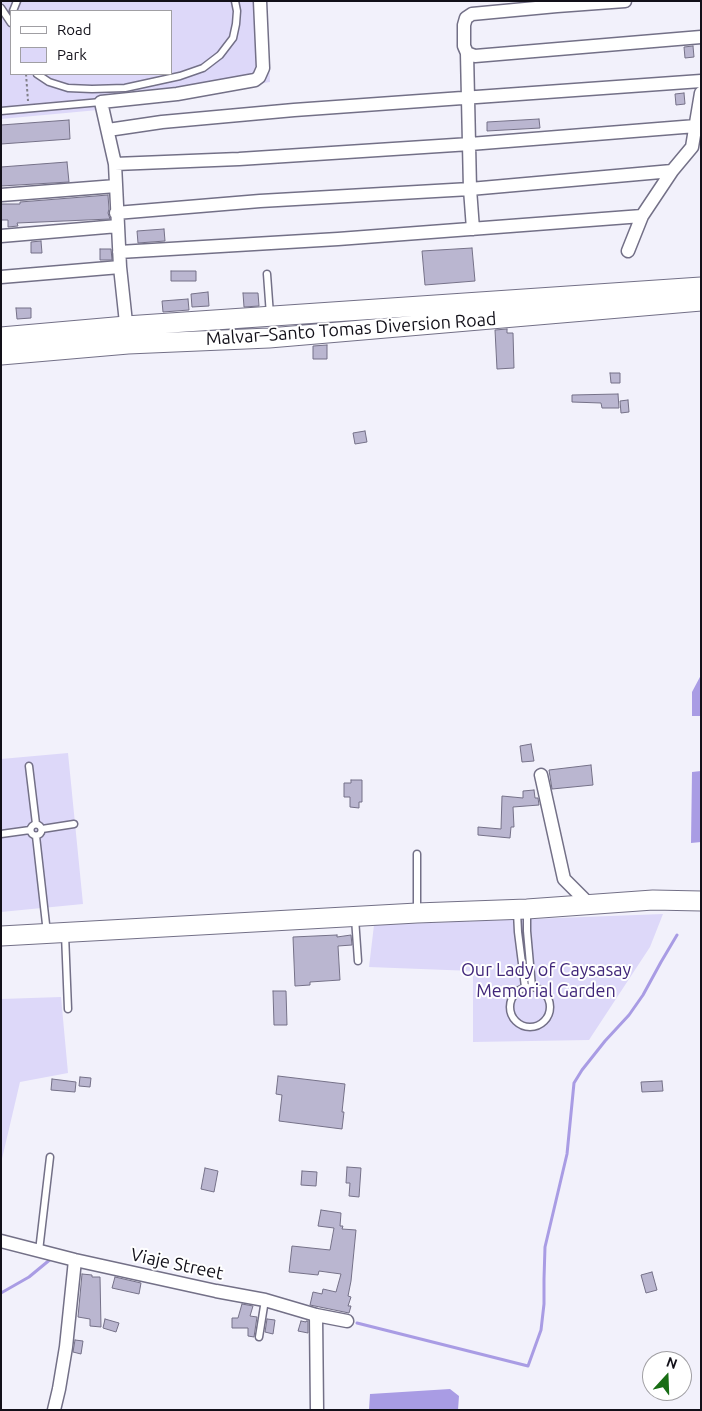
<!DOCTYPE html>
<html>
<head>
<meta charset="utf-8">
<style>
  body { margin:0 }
  #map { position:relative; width:702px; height:1411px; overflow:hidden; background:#f2f1fb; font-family:Ubuntu,sans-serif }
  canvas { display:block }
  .frame { position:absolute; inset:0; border:2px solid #121019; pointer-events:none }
  .legend { position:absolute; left:10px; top:10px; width:162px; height:65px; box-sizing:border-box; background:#fff; border:1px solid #a09fa3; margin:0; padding:6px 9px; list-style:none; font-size:15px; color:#121019 }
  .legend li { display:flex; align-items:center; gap:10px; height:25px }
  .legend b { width:25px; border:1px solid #a09fa3 }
  .north { position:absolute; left:642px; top:1351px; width:50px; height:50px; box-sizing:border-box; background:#fff; border:1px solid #a09fa3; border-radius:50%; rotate:20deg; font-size:14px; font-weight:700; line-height:20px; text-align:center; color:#121019 }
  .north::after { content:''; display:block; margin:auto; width:18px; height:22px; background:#186d15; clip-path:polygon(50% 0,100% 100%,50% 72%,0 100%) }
</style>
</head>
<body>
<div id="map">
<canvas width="702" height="1411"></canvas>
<div class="frame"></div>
<ul class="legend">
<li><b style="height:6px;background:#fff"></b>Road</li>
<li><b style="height:14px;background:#ddd8f9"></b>Park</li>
</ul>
<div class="north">N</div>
</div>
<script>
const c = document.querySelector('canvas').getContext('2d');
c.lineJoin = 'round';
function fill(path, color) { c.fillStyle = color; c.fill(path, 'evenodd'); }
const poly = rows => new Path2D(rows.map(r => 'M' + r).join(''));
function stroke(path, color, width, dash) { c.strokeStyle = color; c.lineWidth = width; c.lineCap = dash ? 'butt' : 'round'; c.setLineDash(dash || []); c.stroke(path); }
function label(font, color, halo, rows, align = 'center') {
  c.font = font + ' Ubuntu,sans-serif'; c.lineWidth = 4; c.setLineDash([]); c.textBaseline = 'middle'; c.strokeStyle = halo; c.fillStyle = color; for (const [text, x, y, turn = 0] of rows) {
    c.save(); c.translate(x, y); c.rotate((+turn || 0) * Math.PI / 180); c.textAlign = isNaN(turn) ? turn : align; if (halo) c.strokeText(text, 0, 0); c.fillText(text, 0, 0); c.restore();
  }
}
fill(poly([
  [1,1,266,1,270,82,98,110,1,119],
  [11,11,171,11,171,74,11,74],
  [68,753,83,904,1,912,1,759],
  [663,914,650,947,589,1040,473,1042,473,971,369,967,374,925],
  [61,997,68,1073,20,1082,1,1163,1,999]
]), '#ddd8f9');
fill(poly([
  [701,675,701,716,692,716,692,692],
  [701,771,701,842,691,843,692,772],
  [450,1389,459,1396,458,1410,369,1410,370,1394]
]), '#a99ce4');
stroke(poly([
  [1,1293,29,1277,52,1258],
  [357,1323,528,1366,541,1330,544,1304,544,1279,545,1247,567,1154,574,1083,582,1070,605,1041,629,1015,643,995,661,962,677,935]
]), '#a99ce4', 3);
const building = poly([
  [693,46,694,57,685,58,684,47,693,46],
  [684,93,685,104,676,105,675,94,684,93],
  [539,119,540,128,487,131,487,122,539,119],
  [69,120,70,139,1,144,1,125,69,120],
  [67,162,69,182,1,186,1,167,67,162],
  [108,195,109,209,108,213,110,219,17,223,18,226,8,227,8,220,1,220,1,204,20,204,20,202,108,195],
  [164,229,165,241,138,243,137,231,164,229],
  [41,241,42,253,31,253,31,242,41,241],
  [472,248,475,281,425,285,422,251,472,248],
  [100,249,111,249,112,260,100,260,100,249],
  [171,271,196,271,196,281,171,281,171,271],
  [208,292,209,306,192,307,191,294,208,292],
  [243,293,258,293,259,306,244,307,243,293],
  [188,299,189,310,163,312,162,301,188,299],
  [16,308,31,308,31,318,17,319,16,308],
  [507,329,507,333,513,333,514,368,497,369,495,330,507,329],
  [327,345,327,359,313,359,313,346,327,345],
  [610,373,620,373,620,383,611,383,610,373],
  [618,394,619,408,602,408,601,403,572,402,572,395,618,394],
  [628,400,629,412,621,413,620,401,628,400],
  [365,431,367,442,355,444,353,433,365,431],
  [531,744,534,761,522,762,520,746,531,744],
  [591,765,593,785,552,789,549,770,591,765],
  [351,780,362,780,362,802,359,802,359,808,350,807,350,797,344,797,344,783,351,783,351,780],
  [534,790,535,798,538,798,539,805,513,807,514,827,511,827,510,838,478,835,478,827,501,829,502,796,523,798,523,791,534,790],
  [337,935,337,937,351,935,352,945,338,946,340,980,310,982,310,985,295,986,293,937,337,935],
  [273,991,286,991,287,1025,274,1025,273,991],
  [278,1076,345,1084,342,1112,344,1112,342,1129,279,1121,282,1095,276,1094,278,1076],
  [80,1077,91,1078,90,1087,79,1086,80,1077],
  [52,1079,76,1082,75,1092,51,1090,52,1079],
  [662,1081,663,1091,642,1092,641,1082,662,1081],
  [347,1167,361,1168,359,1197,349,1196,350,1183,346,1183,347,1167],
  [205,1168,218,1171,214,1192,201,1189,205,1168],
  [302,1171,317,1172,316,1186,301,1185,302,1171],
  [321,1210,341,1213,340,1226,343,1226,342,1229,356,1230,351,1281,348,1296,351,1297,348,1306,351,1306,349,1313,310,1305,313,1292,322,1294,323,1289,336,1292,341,1274,319,1271,318,1275,289,1272,292,1246,330,1250,334,1228,318,1226,321,1210],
  [652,1272,657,1290,646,1293,641,1275,652,1272],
  [82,1274,92,1275,92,1277,100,1277,101,1327,90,1326,90,1319,78,1317,82,1274],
  [115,1277,141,1283,139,1294,112,1288,115,1277],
  [242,1304,253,1306,250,1316,257,1317,254,1337,248,1336,248,1328,232,1328,232,1318,238,1318,242,1304],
  [105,1319,119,1323,116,1332,103,1328,105,1319],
  [267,1319,275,1320,273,1334,265,1332,267,1319],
  [301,1321,306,1322,306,1321,308,1321,308,1333,298,1331,301,1321],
  [75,1340,83,1341,81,1354,73,1352,75,1340]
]);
fill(building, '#bab6d0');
stroke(building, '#757188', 1);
const lane = poly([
  [1,8,11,23],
  [13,11,17,1],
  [37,74,49,82,68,88,92,89,125,88,180,76,203,68,220,55,233,38,236,24,237,11,235,1],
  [1,111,101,102],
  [267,274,270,315],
  [29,766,36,824],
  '30.5 830a5.5 5.5 0 1 1 11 0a5.5 5.5 0 1 1-11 0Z',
  [42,829,74,824],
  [1,834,30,830],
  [36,836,47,933],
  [527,911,527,931,532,987],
  [417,912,417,854],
  [517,912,518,932,525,987],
  [355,918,358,961],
  [65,934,68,1009],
  '510 1007a20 20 0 1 1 40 0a20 20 0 1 1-40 0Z',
  [39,1251,50,1157],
  [259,1337,265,1300]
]);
const street = poly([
  [625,1,557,6,472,14,466,18,464,25,464,46,467,53,475,56,701,37],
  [467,53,470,189,473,229],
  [108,130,162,122,294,110,701,81],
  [115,164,239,159,470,144,696,126],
  [1,195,116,186],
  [116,213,260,201,470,189,672,171],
  [1,236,118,226],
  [628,251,642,216,672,171,692,147,701,93],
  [119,252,338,239,642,216],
  [1,277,120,267],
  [127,332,120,267,115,164,101,102,177,94,255,80,259,77,263,68,260,1],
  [541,775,564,879,589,904],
  [1,1241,75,1260,216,1291,265,1300,316,1315,347,1321],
  [316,1315,317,1410],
  [54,1410,59,1389,66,1347,75,1260]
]);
const secondary = poly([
  [1,337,126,326,701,287],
  [1,355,128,344,269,338,701,301],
  [1,936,417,913,527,909,653,900,701,901]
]);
stroke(lane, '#737087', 9);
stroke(street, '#737087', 15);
stroke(secondary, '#737087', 21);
stroke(poly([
  [26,74,28,101]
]), '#818089', 2, [2.5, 2.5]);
stroke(lane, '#fff', 6);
stroke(street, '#fff', 12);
stroke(secondary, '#fff', 19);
label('18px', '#121019', '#fff', [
  ["Malvar–Santo Tomas Diversion Road",351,329,-4],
  ["Viaje Street",177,1264,12]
]);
label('18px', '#402679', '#fff', [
  ["Our Lady of Caysasay",546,970],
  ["Memorial Garden",546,991]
]);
</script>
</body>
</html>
